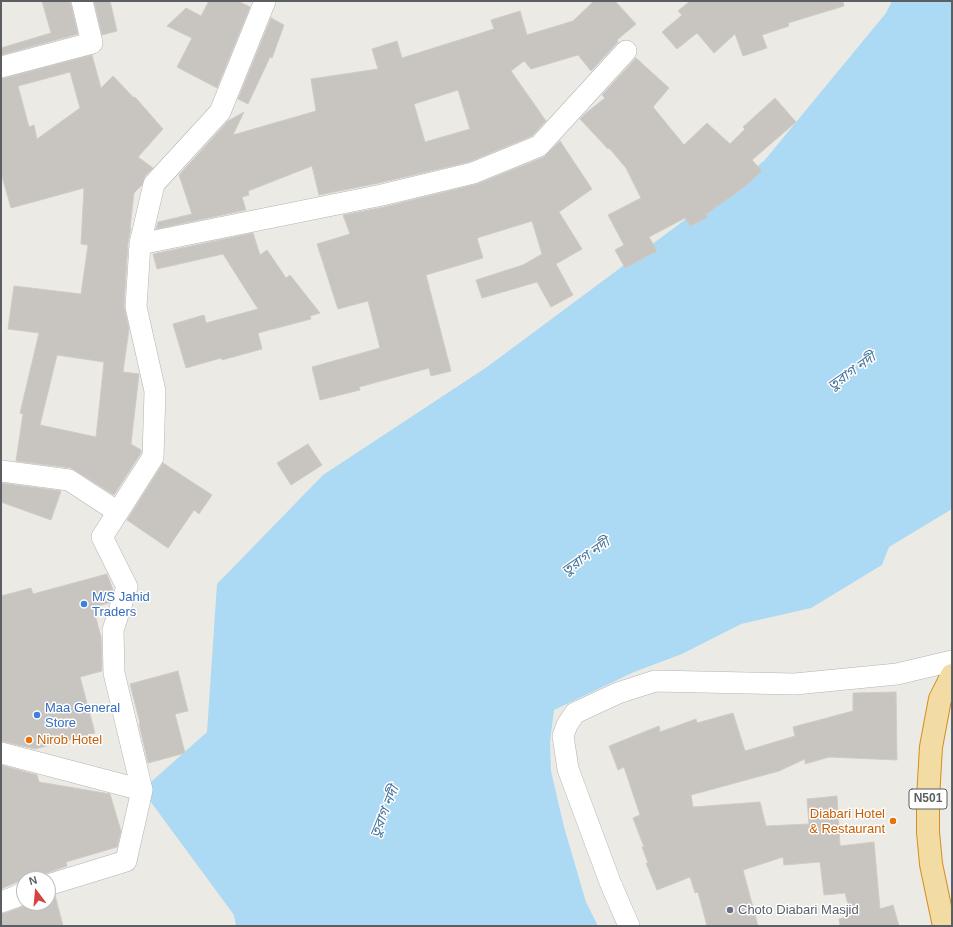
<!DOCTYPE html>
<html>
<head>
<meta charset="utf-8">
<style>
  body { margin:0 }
  #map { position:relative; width:953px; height:927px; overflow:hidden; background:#eceae4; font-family:Arial,sans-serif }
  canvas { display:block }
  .frame { position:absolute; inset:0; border:2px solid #5c5f62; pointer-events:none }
  .north { position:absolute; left:16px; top:871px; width:40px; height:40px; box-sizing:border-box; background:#fff; border:1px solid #bebfc0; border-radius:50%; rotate:344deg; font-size:11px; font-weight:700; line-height:16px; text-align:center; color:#5c5f62 }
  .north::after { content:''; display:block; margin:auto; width:14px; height:18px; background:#d44342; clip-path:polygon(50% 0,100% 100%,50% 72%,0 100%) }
</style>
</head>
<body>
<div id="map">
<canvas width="953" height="927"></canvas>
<div class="frame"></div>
<div class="north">N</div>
</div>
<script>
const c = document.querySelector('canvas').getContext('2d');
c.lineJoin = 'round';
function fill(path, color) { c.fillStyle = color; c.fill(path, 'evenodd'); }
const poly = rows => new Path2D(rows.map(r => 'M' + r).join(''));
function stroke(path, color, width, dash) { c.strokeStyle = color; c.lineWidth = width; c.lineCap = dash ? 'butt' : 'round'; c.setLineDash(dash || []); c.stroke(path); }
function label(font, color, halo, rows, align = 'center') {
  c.font = font + ' Arial,"Noto Sans Bengali",sans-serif'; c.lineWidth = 3; c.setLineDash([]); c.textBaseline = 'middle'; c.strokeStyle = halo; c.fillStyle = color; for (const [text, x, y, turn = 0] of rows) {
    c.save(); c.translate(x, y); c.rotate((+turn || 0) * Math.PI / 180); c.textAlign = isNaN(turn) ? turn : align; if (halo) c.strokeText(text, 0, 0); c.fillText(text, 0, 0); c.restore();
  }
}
fill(poly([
  [892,1,952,1,952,509,889,547,882,565,811,608,741,624,682,654,634,672,554,710,550,742,551,771,564,827,586,902,598,926,236,926,234,915,142,790,207,732,217,584,323,475,487,367,764,161,886,13]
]), '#acdaf4');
const building = poly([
  [42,1,70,1,78,34,1,55,1,48,51,33,42,1],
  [94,1,110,1,117,31,102,35,94,1],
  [209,1,238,1,250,7,217,88,177,67,192,38,167,26,186,8,201,16,209,1],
  [594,1,615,1,636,24,617,40,618,42,591,71,578,55,531,69,524,61,511,71,546,121,532,136,469,162,379,183,319,195,312,166,248,191,249,195,242,197,246,210,156,229,158,222,192,214,179,175,228,121,244,112,233,135,316,111,311,79,378,69,372,49,397,41,402,58,494,29,491,20,520,11,527,35,573,21,594,1],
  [458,90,470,129,425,142,414,104,458,90],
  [690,1,843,1,844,6,788,23,789,26,762,35,767,48,743,56,735,34,714,53,697,33,677,49,662,32,682,15,678,11,690,1],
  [271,18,284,25,272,58,270,57,248,104,238,99,271,18],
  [92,55,101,88,113,76,134,98,135,97,163,129,138,157,153,168,145,176,142,185,134,193,130,228,131,228,128,243,124,306,129,329,123,372,139,374,131,444,141,450,141,453,114,495,71,468,16,461,23,414,20,413,39,333,8,329,14,286,81,294,88,245,81,244,84,188,11,208,1,173,1,79,92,55],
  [70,72,80,108,37,139,34,125,29,127,18,86,70,72],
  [57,355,104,362,96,437,40,425,57,355],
  [636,58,669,88,653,107,684,145,707,123,730,144,745,129,743,127,775,98,796,122,752,160,762,171,743,188,706,214,708,217,690,226,685,218,649,237,657,251,625,268,615,250,624,245,608,215,641,198,626,168,609,148,608,149,580,119,586,113,605,98,602,95,636,58],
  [560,141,592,189,559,212,582,249,556,264,573,295,551,307,537,282,482,298,476,280,523,265,542,254,532,221,477,238,483,258,426,275,451,371,431,376,429,368,359,387,360,390,320,400,312,367,380,348,368,301,338,309,317,244,350,234,343,215,384,207,477,184,544,157,560,141],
  [253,233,260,255,267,250,286,278,290,275,320,313,310,316,311,319,258,333,262,349,222,360,221,358,186,368,173,324,204,315,206,323,258,309,223,254,157,269,153,254,253,233],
  [308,444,322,465,291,485,277,463,308,444],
  [163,463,212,495,199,514,194,510,168,548,127,520,163,463],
  [1,483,61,491,51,520,1,502,1,483],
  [107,574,113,590,109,603,93,607,101,637,102,671,80,677,95,733,35,749,1,741,1,596,31,588,33,594,107,574],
  [178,671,188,711,175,714,185,753,148,763,139,724,140,723,130,684,178,671],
  [896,692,897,760,829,757,805,764,805,759,779,771,691,795,693,807,760,802,766,826,809,824,807,799,837,796,840,846,874,842,880,909,893,905,899,926,840,926,839,919,851,916,845,893,824,895,820,862,784,865,783,857,743,870,758,926,707,926,698,892,695,893,690,877,657,890,646,863,648,863,642,847,644,847,633,818,640,815,624,767,618,770,609,746,659,726,660,732,696,719,697,723,733,713,745,751,795,736,793,727,853,711,853,693,896,692],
  [1,765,37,775,39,782,110,794,121,831,117,847,66,862,67,866,44,874,38,879,24,879,1,889,1,765],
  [55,895,63,926,1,926,1,914,19,908,29,903,48,903,48,897,55,895]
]);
fill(building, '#c8c5c0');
stroke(building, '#d0cbc3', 1);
const minor = poly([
  [1,67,92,43,82,1],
  [140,244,382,195,473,173,539,146,626,51],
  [1,471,69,480,118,512],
  [1,753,142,790,114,673,113,630,127,587,102,537,153,457,155,391,136,307,140,244,154,184,220,112,265,1],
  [48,885,126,861,142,790],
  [1,902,15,897,24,892],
  [629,926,610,882,568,769,563,736,567,725,575,713,618,693,655,681,795,684,897,674,952,661]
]);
const trunk = poly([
  [944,926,931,864,928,832,928,798,931,747,940,699,952,675]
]);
stroke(minor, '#b1b4b7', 22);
stroke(trunk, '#d58d1b', 24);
stroke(minor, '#fff', 21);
stroke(trunk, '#f2dca4', 22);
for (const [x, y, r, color] of [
  [84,604,4,"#3f7fe0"],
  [37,715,4,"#3f7fe0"],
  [29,740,4,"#e8710a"],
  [893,821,4,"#e8710a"],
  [730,910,4,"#6b7280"]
]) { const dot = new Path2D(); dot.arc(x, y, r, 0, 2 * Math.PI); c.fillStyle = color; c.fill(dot); stroke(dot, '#fff', 1.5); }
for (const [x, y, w] of [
  [928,799,38]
]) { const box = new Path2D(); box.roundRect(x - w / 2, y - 10, w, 20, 3); c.fillStyle = '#fff'; c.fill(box); stroke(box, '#5c5f62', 1); }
label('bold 12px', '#5c5f62', null, [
  ["N501",928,799]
]);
label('13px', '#366cbe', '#fff', [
  ["M/S Jahid",92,597],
  ["Traders",92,612],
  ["Maa General",45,708],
  ["Store",45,723]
], 'left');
label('13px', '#c56008', '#fff', [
  ["Nirob Hotel",37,740],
  ["Diabari Hotel",885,814,"right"],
  ["& Restaurant",885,829,"right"]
], 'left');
label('13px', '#5b616d', '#fff', [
  ["Choto Diabari Masjid",738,910]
], 'left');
label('italic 14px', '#48779c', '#fff', [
  ["তুরাগ নদী",852,372,-35],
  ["তুরাগ নদী",586,557,-35],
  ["তুরাগ নদী",385,812,-68]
]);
</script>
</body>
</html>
